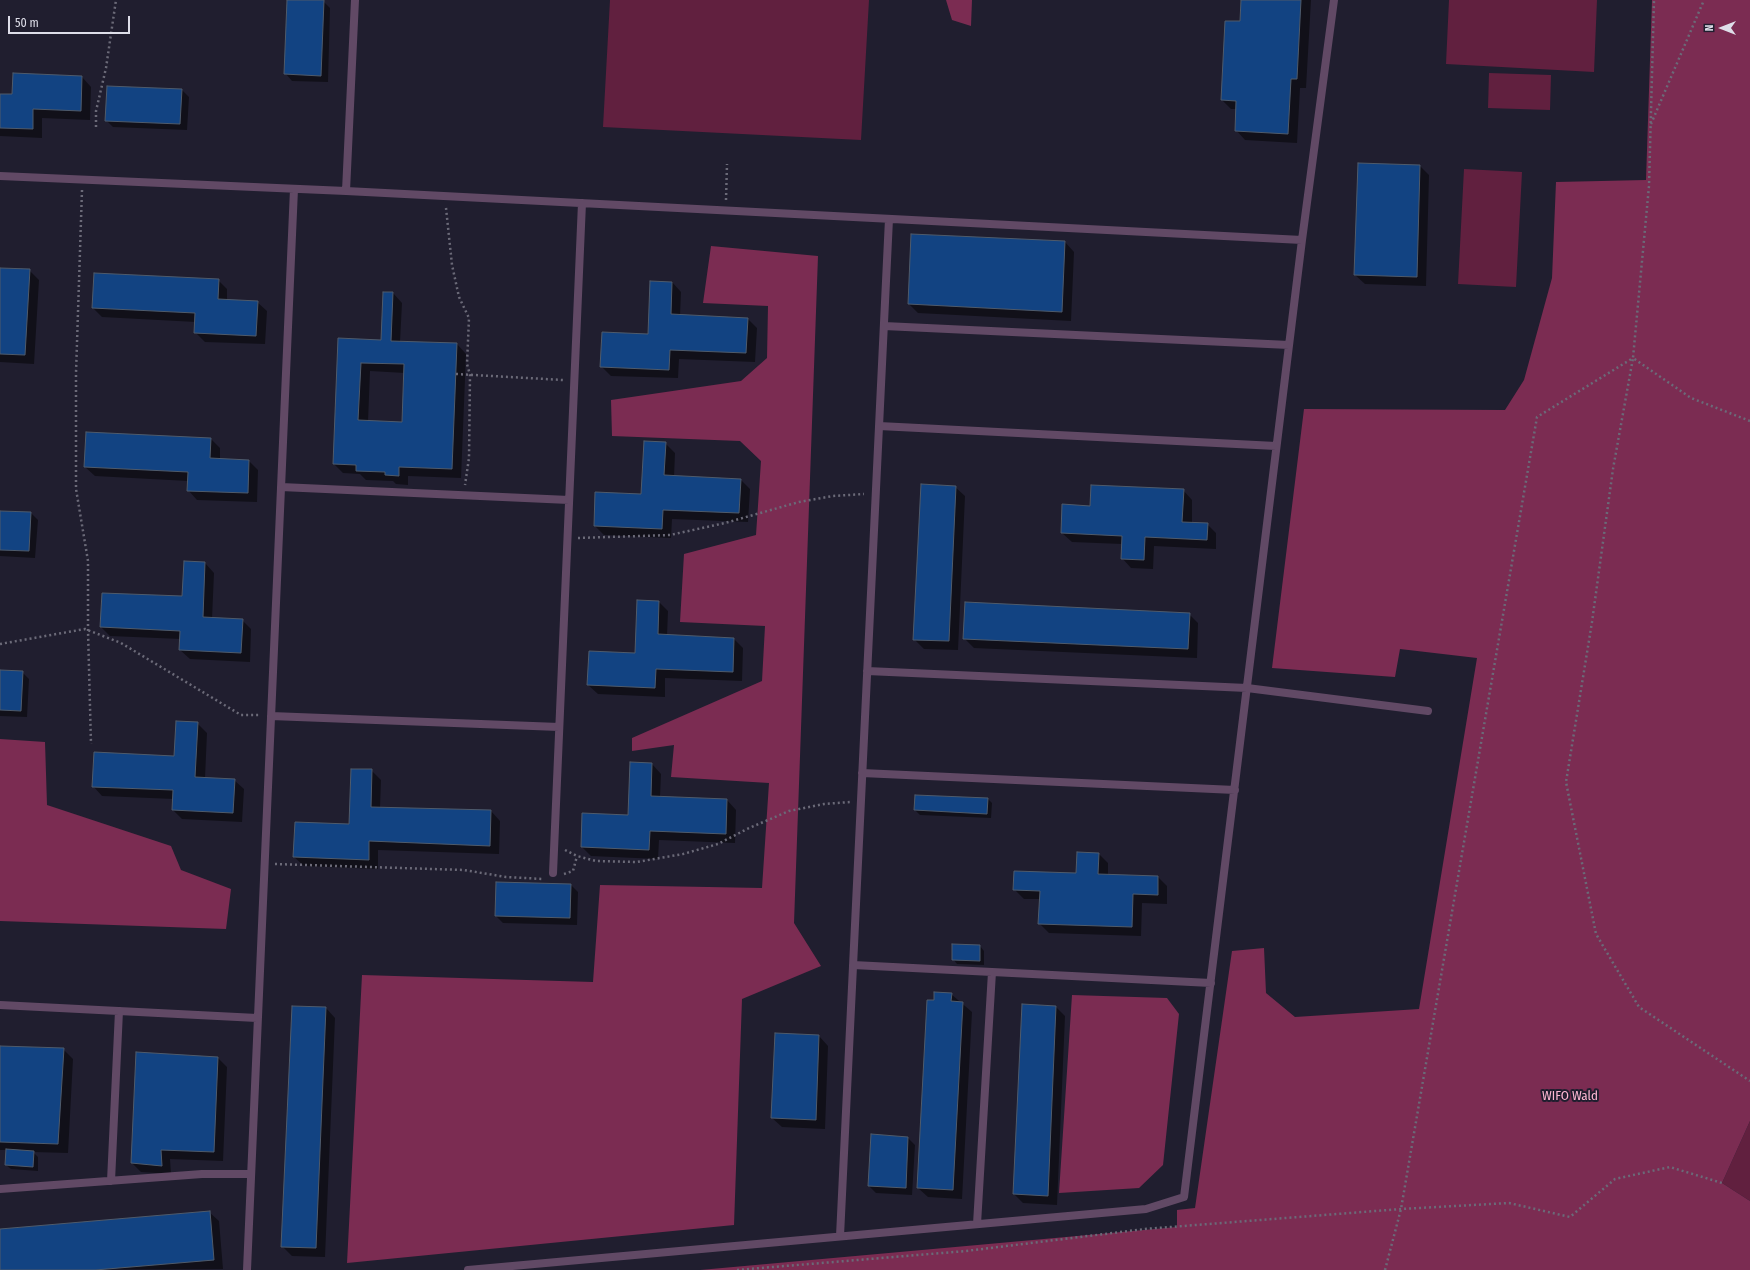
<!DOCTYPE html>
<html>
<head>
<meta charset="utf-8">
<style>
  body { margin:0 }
  #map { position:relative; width:1750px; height:1270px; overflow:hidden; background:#201e2f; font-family:"Fira Sans Condensed",sans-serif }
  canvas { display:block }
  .north { position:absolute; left:1702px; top:8px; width:40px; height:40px; -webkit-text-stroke:3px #201e2f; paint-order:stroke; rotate:270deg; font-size:11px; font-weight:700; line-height:16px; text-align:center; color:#dedee9 }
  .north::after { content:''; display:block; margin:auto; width:14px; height:18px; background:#dedee9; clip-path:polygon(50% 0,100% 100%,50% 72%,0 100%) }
  .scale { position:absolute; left:8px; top:16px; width:122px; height:18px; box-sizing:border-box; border:2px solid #dedee9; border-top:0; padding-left:5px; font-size:12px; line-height:14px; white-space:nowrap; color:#dedee9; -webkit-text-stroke:3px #201e2f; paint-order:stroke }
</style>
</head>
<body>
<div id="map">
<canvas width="1750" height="1270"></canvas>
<div class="north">N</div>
<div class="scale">50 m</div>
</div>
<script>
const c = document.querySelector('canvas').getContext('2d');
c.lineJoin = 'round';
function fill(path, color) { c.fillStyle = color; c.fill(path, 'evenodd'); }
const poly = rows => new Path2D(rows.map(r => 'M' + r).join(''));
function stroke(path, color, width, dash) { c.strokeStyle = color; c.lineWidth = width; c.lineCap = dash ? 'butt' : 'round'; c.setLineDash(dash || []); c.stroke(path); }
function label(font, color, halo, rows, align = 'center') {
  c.font = font + ' "Fira Sans Condensed",sans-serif'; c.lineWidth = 4; c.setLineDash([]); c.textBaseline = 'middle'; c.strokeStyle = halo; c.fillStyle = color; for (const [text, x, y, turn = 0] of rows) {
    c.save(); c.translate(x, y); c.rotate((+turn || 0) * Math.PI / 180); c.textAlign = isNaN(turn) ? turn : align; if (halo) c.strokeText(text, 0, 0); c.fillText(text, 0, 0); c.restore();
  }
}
fill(poly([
  [610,0,869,0,861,140,603,127],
  [1449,0,1597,0,1594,72,1446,64],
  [1489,73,1551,75,1550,110,1488,108],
  [1464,169,1522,172,1516,287,1458,284],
  [1750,1121,1750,1201,1722,1183]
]), '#61203f');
fill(poly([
  [946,0,972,0,971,26,952,20],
  [1652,0,1750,0,1750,1121,1722,1183,1750,1201,1750,1270,700,1270,1177,1227,1177,1210,1195,1208,1232,951,1264,948,1266,993,1295,1017,1419,1009,1477,658,1400,649,1395,677,1272,668,1304,409,1505,410,1524,380,1552,278,1556,182,1646,180],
  [711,246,818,256,794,923,821,966,742,999,734,1225,347,1263,362,975,593,982,600,885,762,888,769,783,671,777,674,745,632,751,632,738,762,681,765,626,680,622,684,554,756,535,761,461,740,441,612,436,611,400,741,381,767,358,768,306,703,303],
  [0,739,45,742,47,805,171,846,181,870,231,889,226,929,0,921],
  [1072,995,1167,998,1179,1014,1163,1165,1139,1188,1059,1193]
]), '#7b2c52');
fill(poly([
  [288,0,323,1,330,8,328,82,292,81,286,74],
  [1242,0,1311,0,1306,88,1300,88,1297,143,1245,140,1236,130,1236,109,1231,109,1222,100,1241,22],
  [82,77,91,87,90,120,42,118,42,138,0,136,0,95,13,95],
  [182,90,189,97,187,130,113,127,106,120],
  [1420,166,1429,175,1426,286,1365,284,1355,275],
  [1065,242,1074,252,1071,321,918,313,909,304],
  [0,269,29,270,39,280,34,364,0,362],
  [218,280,227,289,227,300,257,302,267,311,265,344,205,342,195,332,196,322,102,317,93,308],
  [672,282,681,292,680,316,747,318,757,328,755,362,679,359,678,378,611,376,601,366,649,335],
  [393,293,402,303,400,342,457,344,466,354,461,478,408,476,408,485,396,484,393,481,366,480,360,474,343,473,334,464,339,340,382,341],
  [370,371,405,373,403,423,368,422],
  [211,439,220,448,220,460,249,461,258,470,257,502,197,500,188,490,188,481,95,476,85,467],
  [665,443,675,453,674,477,741,480,750,489,748,522,672,519,671,538,604,535,595,526,596,493,642,495],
  [955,487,965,496,958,650,924,649,914,639],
  [1183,490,1192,500,1192,523,1207,524,1216,533,1216,549,1154,546,1153,569,1131,568,1122,558,1122,544,1072,542,1062,533,1091,507],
  [0,512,31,513,38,520,35,558,0,556],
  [185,562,205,563,214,573,212,619,242,620,251,629,250,662,190,659,180,650,181,639,110,636,101,627,183,598],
  [659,602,668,611,667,636,734,639,743,648,742,681,665,678,665,697,598,694,588,685,590,652,635,654],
  [1189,614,1198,623,1197,658,974,648,964,638],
  [0,671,22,672,29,679,27,717,0,716],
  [197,723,207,733,205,778,234,780,244,789,242,822,182,819,173,810,174,799,102,796,93,786,175,757],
  [652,764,661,774,660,797,727,800,736,810,735,843,659,840,658,859,591,856,582,847,583,814,629,816],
  [371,770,381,780,380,808,491,811,500,821,499,854,378,850,378,869,304,866,294,857,350,825],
  [916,796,988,799,992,803,991,818,920,815,915,810],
  [1099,854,1108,863,1108,875,1158,877,1167,886,1167,904,1142,903,1141,936,1049,933,1039,923,1040,899,1024,899,1014,889,1077,874],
  [571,885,578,892,577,925,503,923,496,916],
  [953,945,980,946,984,951,984,965,957,964,953,959],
  [951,994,972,1012,962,1199,928,1197,918,1188,935,1002],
  [1023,1005,1056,1007,1065,1016,1057,1205,1023,1203,1014,1194],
  [293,1007,326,1008,335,1018,325,1257,292,1256,282,1246],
  [819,1036,828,1046,825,1129,782,1127,772,1118],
  [0,1047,63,1049,73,1059,68,1153,33,1152,38,1157,38,1171,11,1169,6,1165,7,1150,0,1150],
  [218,1058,227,1067,223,1161,170,1159,171,1174,141,1172,132,1163],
  [872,1136,908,1138,915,1145,912,1195,876,1193,869,1186],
  [209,1212,219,1221,223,1269,0,1270,0,1230]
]), '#0007');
const building = poly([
  [287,0,324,0,321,76,284,74,287,0],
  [1241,0,1301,0,1297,79,1291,79,1288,134,1235,131,1236,101,1221,100,1225,21,1240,21,1241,0],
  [13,73,82,76,81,111,33,109,33,129,0,128,0,94,12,94,13,73],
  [107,86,182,89,180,124,105,121,107,86],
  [1358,163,1420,165,1417,277,1354,275,1358,163],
  [911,234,1065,241,1062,312,908,304,911,234],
  [0,268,30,269,25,355,0,354,0,268],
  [94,273,219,279,218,299,258,301,256,336,194,333,195,313,92,308,94,273],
  [650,281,672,282,671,314,748,318,746,353,670,350,669,370,600,367,602,332,648,334,650,281],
  [383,292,393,292,391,341,457,343,452,469,399,467,399,476,385,475,385,472,356,471,356,465,333,464,338,338,381,340,383,292],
  [361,363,404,364,402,422,358,420,361,363],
  [86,432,211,438,210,458,249,460,248,493,187,491,188,472,84,467,86,432],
  [644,441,666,442,664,475,741,479,739,513,663,510,662,529,594,526,595,492,641,494,644,441],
  [921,484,956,486,949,641,913,640,921,484],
  [1091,485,1184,489,1182,522,1208,523,1207,540,1145,537,1144,560,1121,559,1122,536,1061,533,1062,504,1090,506,1091,485],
  [0,511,31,512,29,551,0,550,0,511],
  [184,561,205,562,203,617,243,619,241,653,179,650,180,631,100,627,102,593,182,596,184,561],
  [637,600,659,601,658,634,734,638,733,672,656,669,655,688,587,685,589,651,635,653,637,600],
  [965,602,1190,613,1188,649,963,639,965,602],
  [0,670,23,671,21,711,0,710,0,670],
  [176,721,198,722,195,777,235,779,233,813,172,810,173,790,92,787,94,752,174,756,176,721],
  [630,762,652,763,651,796,727,799,726,834,650,831,649,850,581,847,582,813,628,815,630,762],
  [351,769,372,769,371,807,491,810,490,846,369,841,369,860,293,857,295,822,349,824,351,769],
  [915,795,988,798,987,814,914,810,915,795],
  [1077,852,1099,853,1098,874,1158,876,1158,895,1133,894,1132,927,1038,924,1040,891,1013,890,1014,871,1076,873,1077,852],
  [496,882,571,884,570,918,495,916,496,882],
  [952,944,980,945,980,961,952,960,952,944],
  [934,992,952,993,951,1001,963,1002,953,1190,917,1188,927,1000,934,1000,934,992],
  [1022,1004,1056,1006,1048,1196,1013,1194,1022,1004],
  [292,1006,326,1007,316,1248,281,1247,292,1006],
  [775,1033,819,1035,816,1120,771,1118,775,1033],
  [0,1046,64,1048,58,1144,0,1142,0,1046],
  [136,1052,218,1057,214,1152,161,1150,162,1166,131,1163,136,1052],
  [871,1134,908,1137,906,1188,868,1186,871,1134],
  [6,1149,34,1151,33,1167,5,1165,6,1149],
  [210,1211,214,1260,95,1270,0,1270,0,1229,210,1211]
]);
fill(building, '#124382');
stroke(building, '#4f5b6b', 1);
stroke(poly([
  [1651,124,1704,0],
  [96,127,96,111,106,68,116,0],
  [82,190,76,373,76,489,88,561,88,630,91,744],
  [726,200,727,164],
  [446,208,452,265,459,297,469,318,467,364,470,375,469,458,465,485],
  [456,374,563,380],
  [1750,421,1691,398,1633,358,1613,469,1592,622,1566,782,1596,934,1639,1007,1750,1081],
  [578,538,670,535,725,523,799,502,833,496,864,494],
  [0,644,85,629,121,643,241,715,260,715],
  [565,850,577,856,596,861,637,862,683,854,718,844,747,829,789,811,824,804,850,802],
  [275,864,464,870,506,877,543,879],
  [564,874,573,871,577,856],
  [737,1270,966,1251,1145,1229,1401,1209,1509,1203,1570,1217,1615,1179,1670,1167,1722,1183],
  [1385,1270,1401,1209,1537,417,1633,358,1649,186,1654,0]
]), '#6b6a78', 2.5, [2, 3]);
stroke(poly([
  [0,176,346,191,1302,240],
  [346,191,355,0],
  [884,326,1289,345],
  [879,426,1276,446],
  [281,487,569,500],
  [867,671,1247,688,1428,711],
  [271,716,559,727],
  [862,773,1235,790],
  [553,873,582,203],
  [853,965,1211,983],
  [0,1005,257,1018],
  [111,1181,119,1011],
  [0,1189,202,1174,251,1174],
  [977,1224,992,972],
  [840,1236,889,219],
  [247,1270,294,189],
  [468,1270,1146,1209,1184,1197,1302,240,1334,0]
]), '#614965', 8);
label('13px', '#ffb8d4', '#201e2f', [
  ["WIFO Wald",1570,1096]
]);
</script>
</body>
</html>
